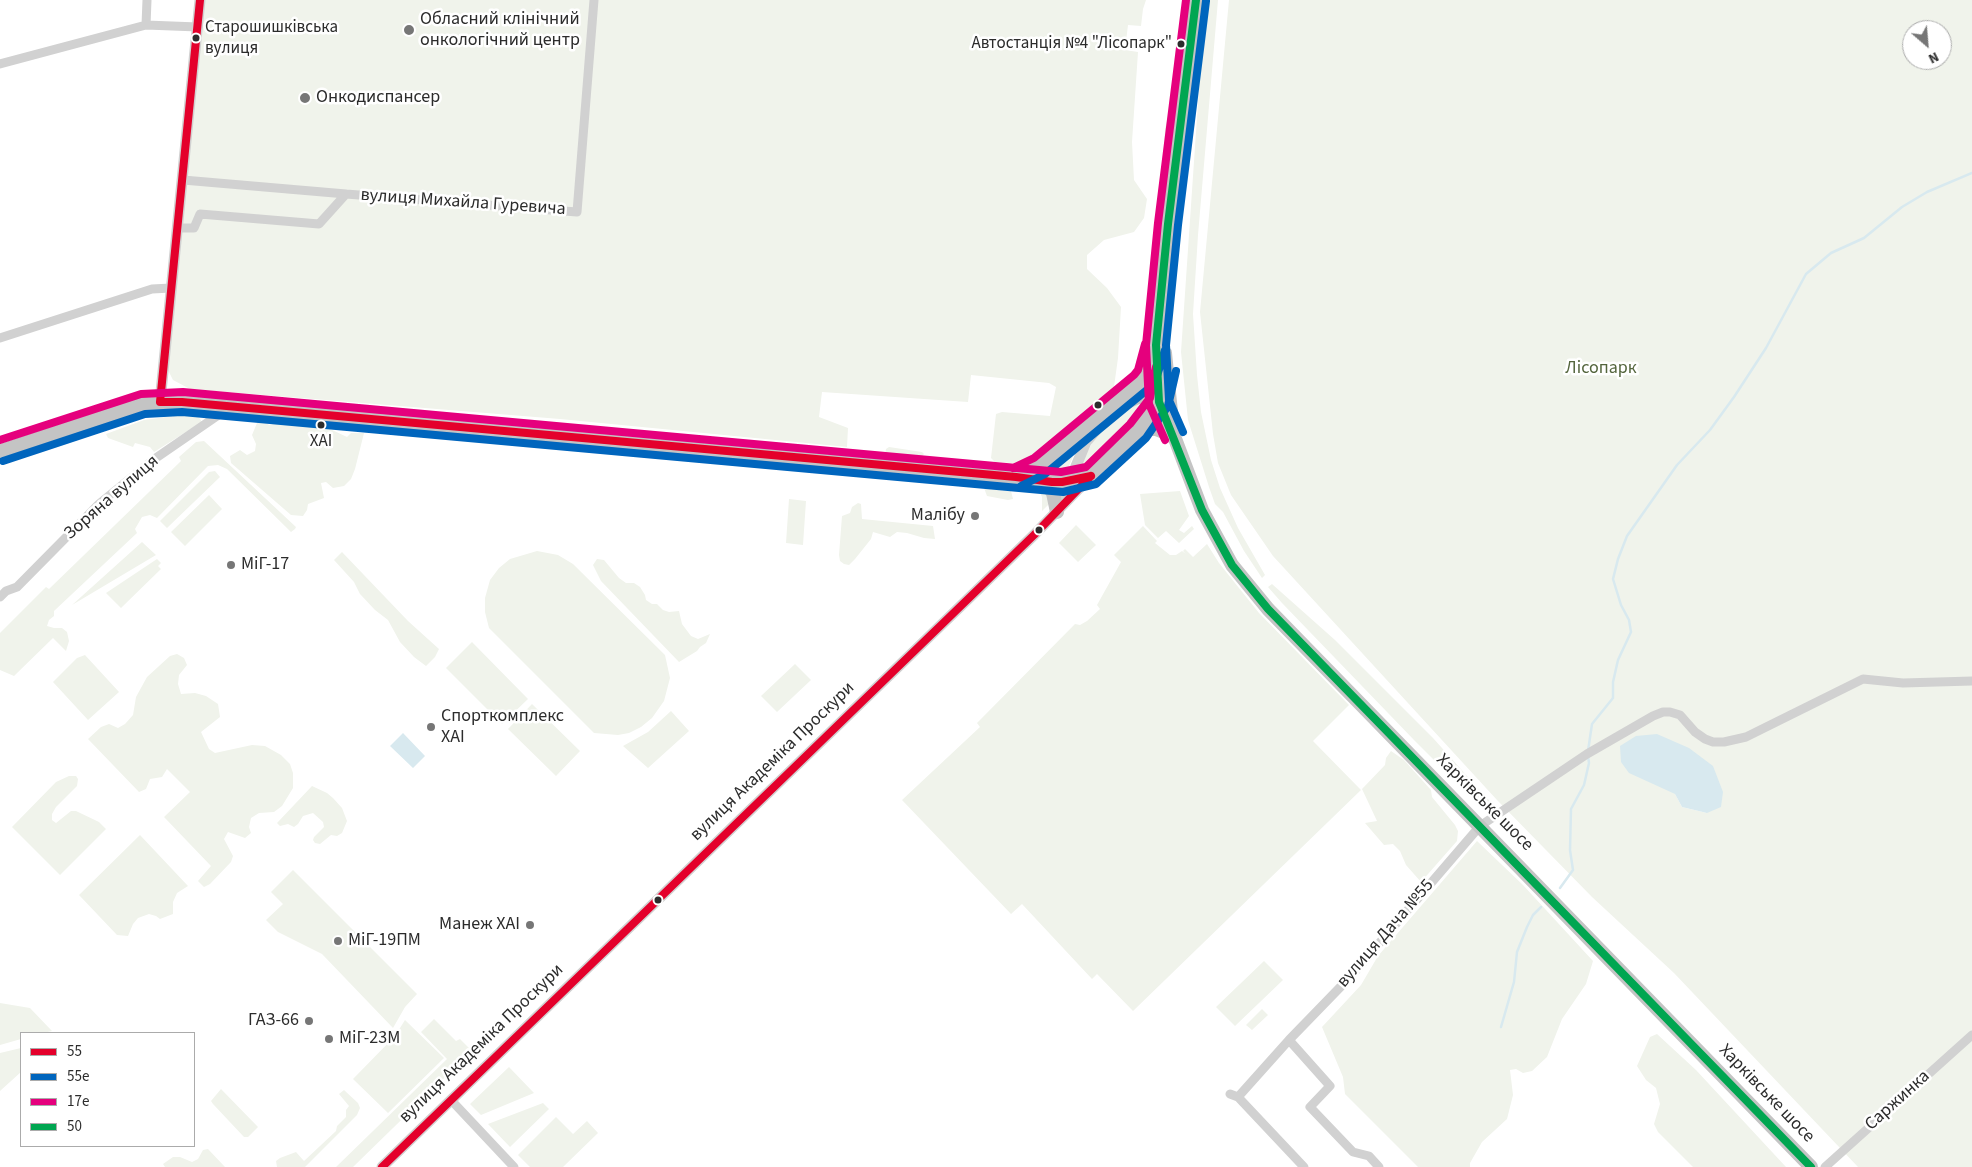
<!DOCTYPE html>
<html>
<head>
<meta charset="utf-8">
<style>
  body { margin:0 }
  #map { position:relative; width:1972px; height:1167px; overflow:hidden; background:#fff; font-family:"Source Sans 3",sans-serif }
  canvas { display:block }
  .legend { position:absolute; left:20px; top:1032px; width:175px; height:115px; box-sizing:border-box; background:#fff; border:1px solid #ababab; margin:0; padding:6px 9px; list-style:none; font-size:15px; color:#2c2c2c }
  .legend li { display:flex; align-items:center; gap:10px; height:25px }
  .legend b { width:25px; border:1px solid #ababab }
  .north { position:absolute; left:1902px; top:20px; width:50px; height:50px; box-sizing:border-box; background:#fff; border:1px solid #ababab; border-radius:50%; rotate:153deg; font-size:14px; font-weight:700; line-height:20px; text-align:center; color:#2c2c2c }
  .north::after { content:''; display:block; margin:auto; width:18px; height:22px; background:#767676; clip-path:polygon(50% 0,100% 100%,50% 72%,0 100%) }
</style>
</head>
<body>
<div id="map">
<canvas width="1972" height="1167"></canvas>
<ul class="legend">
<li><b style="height:6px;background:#e4002b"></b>55</li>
<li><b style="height:6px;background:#0065bd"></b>55е</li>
<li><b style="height:6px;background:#e5007d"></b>17е</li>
<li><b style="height:6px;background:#00a651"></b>50</li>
</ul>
<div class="north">N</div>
</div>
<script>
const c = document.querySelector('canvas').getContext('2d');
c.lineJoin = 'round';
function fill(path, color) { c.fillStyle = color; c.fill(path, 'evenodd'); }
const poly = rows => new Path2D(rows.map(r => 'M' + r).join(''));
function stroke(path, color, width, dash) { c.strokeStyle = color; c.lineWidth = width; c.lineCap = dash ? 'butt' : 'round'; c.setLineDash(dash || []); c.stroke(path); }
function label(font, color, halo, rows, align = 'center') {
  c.font = font + ' "Source Sans 3",sans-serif'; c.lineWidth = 5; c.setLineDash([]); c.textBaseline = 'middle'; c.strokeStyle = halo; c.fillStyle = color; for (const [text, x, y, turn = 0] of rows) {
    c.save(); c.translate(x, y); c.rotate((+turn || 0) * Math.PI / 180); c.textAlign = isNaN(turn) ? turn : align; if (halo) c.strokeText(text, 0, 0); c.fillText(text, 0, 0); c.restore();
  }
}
fill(poly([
  [203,0,1146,0,1143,9,1141,26,1128,25,1125,50,1138,52,1132,142,1134,180,1147,199,1144,218,1134,232,1104,240,1087,255,1087,269,1107,288,1121,307,1118,358,1113,394,1029,464,995,462,991,458,996,414,1002,412,1050,416,1056,387,1049,383,971,375,968,402,822,392,819,417,848,428,847,447,560,419,190,389,173,380,168,370],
  [1205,0,1218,0,1198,235,1193,314,1197,375,1201,412,1211,460,1220,488,1238,528,1265,575,1262,578,1244,551,1223,512,1215,504,1209,487,1188,420,1181,352],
  [1229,0,1972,0,1972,1167,1858,1167,1674,973,1592,897,1497,800,1273,556,1231,495,1218,463,1213,434,1200,312],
  [1912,30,1942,30,1942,60,1912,60],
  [1675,794,1707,813,1682,807],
  [1176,44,1179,44,1168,193,1161,194,1165,129,1170,109],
  [1148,401,1140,417,1130,427,1091,463,1078,470,1092,443,1103,430,1132,405],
  [181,415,198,416,202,422,154,452,150,447,135,443,133,447,108,438,106,434,144,420],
  [264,421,269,425,278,423,330,429,347,437,351,433,364,433,355,469,351,479,344,486,333,488,326,482,321,483,324,498,308,504,307,510,303,516,291,515,231,463,230,456,240,450,247,455,255,451,256,444,252,435,257,423],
  [204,441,296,527,295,529,291,532,227,469,218,465,208,466,157,518,150,515,142,517,135,529,137,533,54,611,54,616,49,620,47,626,54,628,62,628,67,632,69,641,66,651,53,638,14,676,0,670,0,633,46,587,49,589,181,461,179,457,196,442],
  [889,447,922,452,924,454,920,459,887,456,885,454,886,449],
  [1075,448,1076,449,1065,476,1045,475],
  [215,471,220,477,167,528,160,521,209,472],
  [984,481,1022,484,1023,486,1011,491,1013,499,1008,500,987,496,984,488],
  [1034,486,1046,488,1049,504,1042,511,1042,497,1039,490],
  [1180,491,1189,516,1179,530,1184,533,1192,526,1194,529,1179,543,1166,531,1158,538,1145,525,1140,494],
  [209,495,222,509,185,546,171,532],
  [789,499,806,501,803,545,786,543],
  [858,503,861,504,862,519,933,526,935,539,924,538,907,533,897,532,890,537,873,532,871,539,855,559,849,565,844,564,840,561,839,555,842,516,850,513,852,507],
  [1076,525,1096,545,1078,562,1059,543],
  [1143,526,1157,541,1155,543,1170,555,1176,555,1182,551,1186,554,1183,551,1185,549,1193,557,1207,544,1219,563,1259,613,1349,705,1313,741,1361,790,1133,1011,1097,974,1092,979,1022,904,1011,914,902,800,980,727,977,723,1075,624,1080,625,1087,621,1100,609,1097,605,1121,562,1114,555],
  [142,542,156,555,72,605],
  [537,551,558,555,573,564,665,655,670,678,664,701,652,718,641,727,629,733,618,735,594,733,489,628,485,612,485,598,490,580,499,568,510,559],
  [342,552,408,621,439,649,435,657,426,666,414,657,400,642,388,620,375,610,360,594,354,582,334,560],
  [157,559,161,563,158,566,161,569,121,608,106,593],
  [597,559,604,560,619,578,626,583,634,583,640,587,645,595,646,600,652,604,657,604,663,610,669,612,679,611,682,624,691,636,698,639,710,634,706,643,700,647,697,651,679,662,601,581,593,565],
  [1272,584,1335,640,1433,738,1495,807,1490,814,1486,812,1414,740,1282,603,1268,587],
  [472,642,528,699,502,724,446,668],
  [177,654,184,658,187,665,179,675,178,684,181,694,195,693,206,696,218,704,220,717,201,732,209,749,215,753,252,745,265,746,281,755,290,764,293,773,293,788,282,806,274,812,259,813,251,818,249,827,251,833,245,838,228,832,224,839,233,856,231,862,210,884,204,887,198,881,211,866,164,817,190,792,167,769,162,777,150,779,146,789,139,792,88,739,101,727,109,724,118,728,125,724,133,715,136,697,147,677,170,656],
  [85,655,119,692,88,720,53,682,77,658],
  [795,664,811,680,777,712,761,696],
  [532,704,580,751,556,776,508,729],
  [671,711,689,731,648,768,623,746,648,732],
  [1391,751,1404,760,1431,790,1432,797,1455,825,1458,831,1457,841,1421,882,1406,865,1400,851,1393,844,1384,845,1365,823,1377,821,1362,789,1385,765,1386,758],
  [69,776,76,776,78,779,77,786,56,807,52,814,52,820,56,823,71,811,76,811,99,822,106,829,60,875,12,827,56,782],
  [312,786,327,793,333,798,342,808,347,821,342,833,337,836,331,835,320,844,315,843,313,840,314,837,324,827,323,822,313,813,303,816,298,824,294,827,288,824,280,826,277,823],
  [140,835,188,886,177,893,173,902,173,914,160,919,156,916,149,914,138,918,133,924,128,936,117,935,79,895],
  [1477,841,1523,885,1593,961,1586,984,1562,1019,1547,1057,1532,1071,1523,1073,1516,1069,1510,1070,1513,1095,1507,1119,1482,1142,1470,1163,1470,1167,1418,1167,1345,1094,1343,1077,1322,1027,1361,985,1378,956],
  [293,870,417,994,405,1007,393,1028,322,954,278,932,266,920,283,904,271,892],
  [1264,961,1283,980,1235,1026,1216,1007],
  [0,1003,30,1008,52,1031,43,1033,21,1033,21,1039,0,1045],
  [1262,1009,1268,1015,1252,1030,1246,1025],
  [434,1019,456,1041,460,1039,472,1051,353,1167,336,1167,447,1059,421,1032],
  [405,1020,444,1058,388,1113,353,1079,395,1036],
  [1657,1034,1696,1070,1786,1167,1693,1167,1658,1132,1654,1124,1660,1104,1656,1088,1646,1080,1637,1066,1650,1037],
  [21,1048,21,1072,0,1091,0,1053],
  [509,1067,534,1093,481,1115,470,1104],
  [221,1089,258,1127,248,1137,244,1137,213,1104,211,1101],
  [344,1090,358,1103,360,1108,357,1115,305,1167,277,1167,276,1161,280,1158,296,1152,304,1161,336,1131,337,1126,346,1117,346,1110,349,1106,339,1094],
  [543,1103,549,1109,510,1147,488,1124],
  [556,1117,573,1134,587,1121,598,1133,563,1167,530,1167,518,1155],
  [208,1149,225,1167,165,1167,163,1164,173,1157,180,1157,192,1162,198,1159,203,1150]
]), '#f0f3eb');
fill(poly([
  [403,733,425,756,413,768,390,746],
  [1657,734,1689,748,1713,766,1723,792,1721,807,1707,813,1682,807,1675,794,1629,773,1621,762,1620,746,1636,736]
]), '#d8e9ef');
stroke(poly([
  [1588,751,1592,724,1613,698,1613,682,1618,660,1631,632,1629,620,1621,605,1613,579,1618,559,1627,536,1677,465,1710,430,1734,397,1766,348,1806,274,1831,253,1864,238,1902,207,1927,192,1972,173],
  [1560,888,1573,870,1570,850,1571,809,1584,785,1589,763,1588,756],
  [1501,1027,1514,982,1517,952,1527,927,1533,915,1541,907]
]), '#d8e9ef', 2.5);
stroke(poly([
  [146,25,147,0],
  [0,64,146,25,198,27],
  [183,180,346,194],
  [178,228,194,228,200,214,319,224,346,194,577,212,594,0],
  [0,338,152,289,171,288],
  [0,597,6,591,17,587,99,504,153,460,230,407],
  [1289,1040,1330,1086,1310,1107,1353,1152,1369,1156,1379,1167],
  [1230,1094,1238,1097,1289,1040,1352,975,1480,826,1587,754,1653,716,1663,712,1670,712,1680,715,1695,732,1705,739,1713,742,1724,742,1746,737,1863,679,1903,683,1972,681],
  [1238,1097,1304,1167],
  [451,1100,514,1167],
  [1825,1167,1972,1035]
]), '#d1d1d1', 9);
stroke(poly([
  [160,402,200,0],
  [1059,507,1086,442,1103,422],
  [382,1167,1034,535,1091,476]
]), '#d1d1d1', 11);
stroke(poly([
  [1196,0,1168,224,1156,345,1159,402,1174,436,1202,510,1232,565,1268,609,1811,1167],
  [1165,353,1172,422],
  [1125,403,1138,397,1144,397,1159,402,1164,408],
  [1138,431,1149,429,1156,429,1174,436],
  [0,451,143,404,182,402,1062,482,1091,476,1138,431,1159,402,1161,397],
  [1017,477,1039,466,1141,382,1147,375,1153,355],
  [1041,481,1047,484,1053,493,1057,512]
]), '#c4c4c4', 14);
stroke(poly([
  [160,402,182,402,1016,477,1052,482,1062,482,1091,476],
  [160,402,200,0],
  [382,1167,1034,535,1091,476]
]), '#e4002b', 8);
stroke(poly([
  [1183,432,1169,400,1166,345,1178,225,1206,1],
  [3,461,145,414,182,412,1063,492,1096,484,1146,438,1168,406,1176,371],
  [1021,486,1045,474,1148,389,1156,379,1165,350]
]), '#0065bd', 8);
stroke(poly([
  [0,440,141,394,183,392,1061,472,1086,467,1130,424,1150,398,1156,367],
  [1165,440,1149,404,1146,345,1158,223,1186,0],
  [1013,468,1034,458,1134,375,1138,370,1145,344]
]), '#e5007d', 8);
stroke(poly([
  [1196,0,1168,224,1156,345,1159,402,1202,510,1232,565,1268,609,1811,1167]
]), '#00a651', 8);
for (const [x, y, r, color] of [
  [409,30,6,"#767676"],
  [196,38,4.5,"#2c2c2c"],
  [1181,44,4.5,"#2c2c2c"],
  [305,98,6,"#767676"],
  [1098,405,4.5,"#2c2c2c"],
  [321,425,4.5,"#2c2c2c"],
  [975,516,5,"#767676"],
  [1039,530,4.5,"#2c2c2c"],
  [231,565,5,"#767676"],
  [431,727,5,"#767676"],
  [658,900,4.5,"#2c2c2c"],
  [530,925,5,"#767676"],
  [338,941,5,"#767676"],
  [309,1021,5,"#767676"],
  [329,1039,5,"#767676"]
]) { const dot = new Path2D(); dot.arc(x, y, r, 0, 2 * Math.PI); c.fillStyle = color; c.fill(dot); stroke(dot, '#fff', 2); }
label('17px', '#2c2c2c', '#fff', [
  ["Старошишківська",205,28],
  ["вулиця",205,49],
  ["Автостанція №4 \"Лісопарк\"",1172,44,"right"],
  ["ХАІ",321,442,"center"]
], 'left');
label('18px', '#2c2c2c', '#fff', [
  ["Обласний клінічний",420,20],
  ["онкологічний центр",420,41],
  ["Онкодиспансер",316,98],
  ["Малібу",965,516,"right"],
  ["МіГ-17",241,565],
  ["Спорткомплекс",441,717],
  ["ХАІ",441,738],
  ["Манеж ХАІ",520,925,"right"],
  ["МіГ-19ПМ",348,941],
  ["ГАЗ-66",299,1021,"right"],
  ["МіГ-23М",339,1039]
], 'left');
label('18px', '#2c2c2c', '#fff', [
  ["вулиця Михайла Гуревича",463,203,4],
  ["Зоряна вулиця",112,498,-41],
  ["вулиця Академіка Проскури",773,762,-44],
  ["Харківське шосе",1484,803,45],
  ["вулиця Дача №55",1386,934,-49],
  ["вулиця Академіка Проскури",482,1044,-44],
  ["Харківське шосе",1766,1094,46],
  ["Саржинка",1898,1101,-42]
]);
label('18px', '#54653d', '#fff', [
  ["Лісопарк",1601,369]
]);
</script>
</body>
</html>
